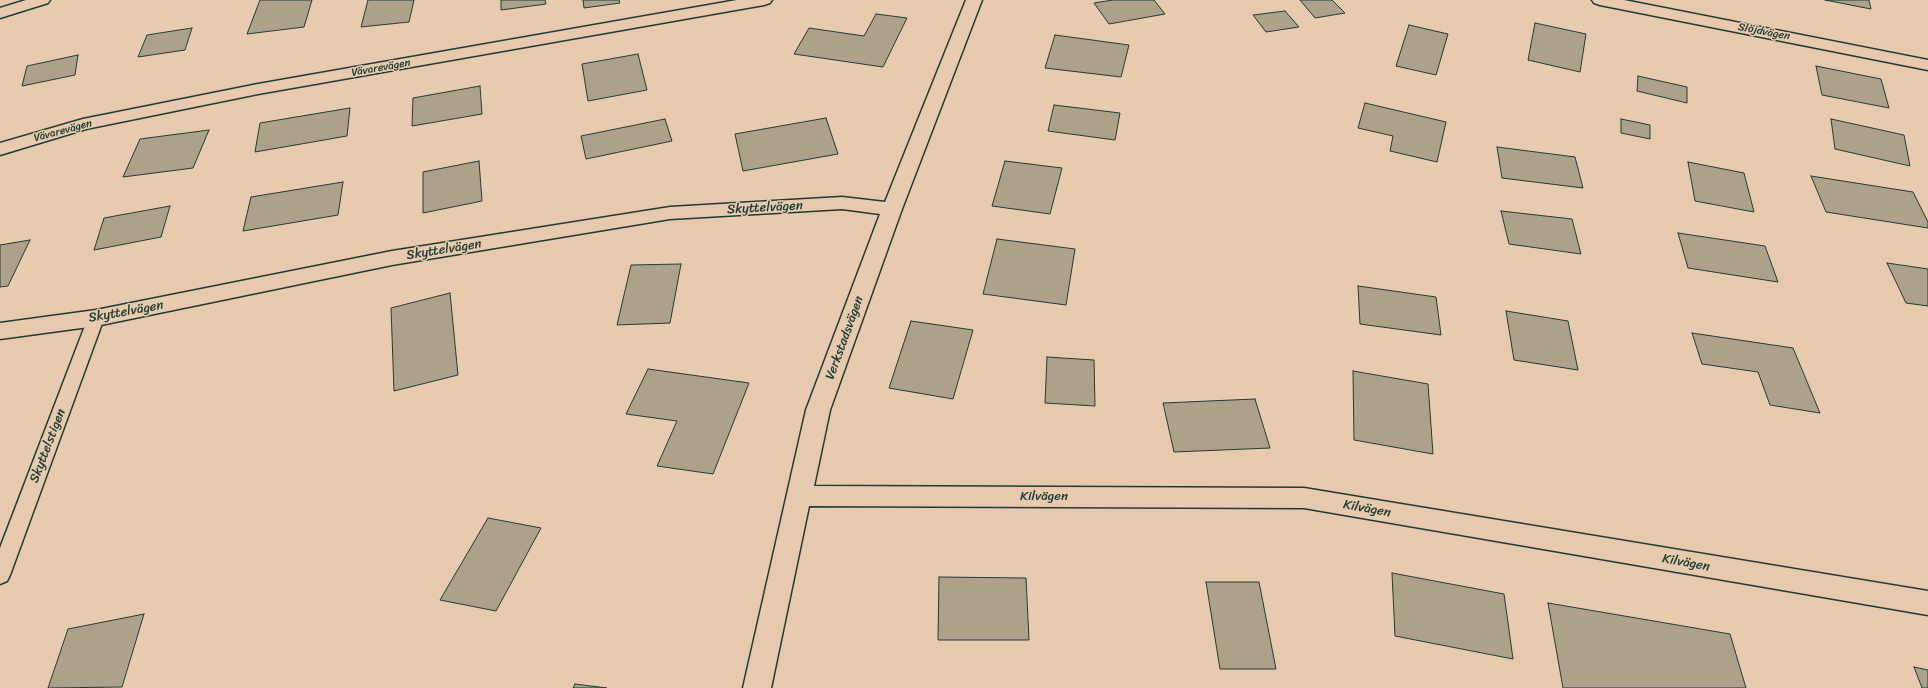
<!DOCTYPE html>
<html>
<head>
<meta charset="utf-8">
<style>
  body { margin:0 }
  canvas { display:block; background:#e8cbaf }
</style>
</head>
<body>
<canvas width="1928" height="688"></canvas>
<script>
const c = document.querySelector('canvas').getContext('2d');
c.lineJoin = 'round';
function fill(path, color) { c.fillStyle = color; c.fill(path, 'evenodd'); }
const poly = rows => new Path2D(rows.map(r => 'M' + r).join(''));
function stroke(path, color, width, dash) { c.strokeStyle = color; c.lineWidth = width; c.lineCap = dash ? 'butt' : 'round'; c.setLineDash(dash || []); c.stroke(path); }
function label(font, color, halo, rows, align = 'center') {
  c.font = font + ' Sriracha,sans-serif'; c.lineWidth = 3; c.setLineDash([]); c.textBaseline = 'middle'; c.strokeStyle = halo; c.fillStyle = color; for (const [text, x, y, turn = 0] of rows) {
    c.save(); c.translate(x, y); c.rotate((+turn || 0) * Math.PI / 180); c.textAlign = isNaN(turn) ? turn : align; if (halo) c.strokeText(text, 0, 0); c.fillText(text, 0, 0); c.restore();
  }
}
const building = poly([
  [260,0,312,0,304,27,247,34,260,0],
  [368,0,414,0,409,22,361,27,368,0],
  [501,0,545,0,546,4,501,10,501,0],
  [583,0,619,0,620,3,584,8,583,0],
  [1113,0,1154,0,1165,14,1109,24,1094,3,1113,0],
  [1300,0,1332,0,1345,13,1315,18,1300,0],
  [1825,0,1869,0,1871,9,1825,0],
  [1285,11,1299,27,1266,32,1253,15,1285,11],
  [876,14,907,18,883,67,794,54,809,28,864,36,876,14],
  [1535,23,1586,34,1580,72,1528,60,1535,23],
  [1409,25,1448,34,1436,75,1396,66,1409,25],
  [192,28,185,50,138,57,147,35,192,28],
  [1055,35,1129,45,1121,77,1045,68,1055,35],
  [638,54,647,90,588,101,582,64,638,54],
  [78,55,75,75,22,86,27,66,78,55],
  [1816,66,1881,79,1889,108,1822,95,1816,66],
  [1638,76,1687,87,1687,103,1637,91,1638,76],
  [480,86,482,114,412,126,413,98,480,86],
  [1365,103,1446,122,1437,162,1390,151,1393,136,1358,128,1365,103],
  [1054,105,1120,113,1115,140,1048,131,1054,105],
  [350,108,347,136,255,152,260,123,350,108],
  [826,118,838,154,743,171,735,134,826,118],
  [665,119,672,141,586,159,581,136,665,119],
  [1621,119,1650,125,1650,139,1621,133,1621,119],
  [1831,119,1904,135,1910,166,1835,149,1831,119],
  [209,130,193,168,123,177,140,139,209,130],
  [1497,147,1575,157,1583,188,1502,178,1497,147],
  [479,161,482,201,423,213,423,172,479,161],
  [1005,161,1062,168,1050,214,992,206,1005,161],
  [1688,162,1744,173,1754,212,1695,201,1688,162],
  [1811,176,1913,192,1928,222,1928,228,1826,212,1811,176],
  [343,182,338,215,243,231,251,197,343,182],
  [170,206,161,237,94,250,104,218,170,206],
  [1501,211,1572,219,1581,254,1509,244,1501,211],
  [1678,233,1765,246,1778,282,1688,268,1678,233],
  [997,239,1075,249,1066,305,983,294,997,239],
  [30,240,8,286,0,287,0,245,30,240],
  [1887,263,1928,269,1928,306,1906,303,1887,263],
  [681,264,670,323,617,325,631,265,681,264],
  [1358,286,1436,297,1441,335,1360,324,1358,286],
  [450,293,458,375,394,391,391,308,450,293],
  [1506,311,1568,321,1578,370,1514,360,1506,311],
  [911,321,973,330,953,399,889,388,911,321],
  [1692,333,1793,348,1820,413,1770,405,1758,372,1702,364,1692,333],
  [1047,357,1094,360,1095,406,1045,403,1047,357],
  [648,369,749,383,713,474,657,466,677,421,626,414,648,369],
  [1353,371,1428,384,1433,454,1354,440,1353,371],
  [1255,399,1270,448,1174,452,1163,403,1255,399],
  [488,518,541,528,496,611,440,600,488,518],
  [1392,573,1504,594,1513,659,1395,636,1392,573],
  [939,577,1026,578,1029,640,938,640,939,577],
  [1206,582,1259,582,1276,669,1220,669,1206,582],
  [1548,603,1730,634,1746,688,1563,688,1548,603],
  [144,614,122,687,48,688,68,629,144,614],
  [1914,667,1928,670,1928,688,1922,688,1914,667],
  [575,684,607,688,573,688,575,684]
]);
fill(building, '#aea18a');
stroke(building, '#1f3d34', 1);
const lane = poly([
  [96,312,102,314,104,318,10,575,7,581,0,584,0,548,88,318,90,314,96,312]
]);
const street = poly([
  [26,0,50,0,48,3,0,18,0,8,26,0],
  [737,0,772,0,770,3,764,5,258,94,86,129,0,155,0,143,83,119,258,84,737,0],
  [966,0,982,0,902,209,830,410,814,486,1304,488,1928,591,1928,615,1304,508,809,506,771,688,743,688,806,410,880,214,842,209,670,219,392,265,96,326,0,339,0,323,96,310,392,251,670,207,842,197,885,202,966,0],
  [1592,0,1624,0,1928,60,1928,70,1600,5,1594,3,1592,0]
]);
stroke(lane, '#1f3d34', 3);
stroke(street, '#1f3d34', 3);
fill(lane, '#e8cbaf');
fill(street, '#e8cbaf');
label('11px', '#1f3d34', '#e8cbaf', [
  ["Slöjdvägen",1764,32,11],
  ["Vävarevägen",381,68,-10],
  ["Vävarevägen",63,131,-15]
]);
label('13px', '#1f3d34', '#e8cbaf', [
  ["Skyttelvägen",765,208,-3],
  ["Skyttelvägen",444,250,-9],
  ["Skyttelvägen",126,312,-10],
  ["Verkstadsvägen",845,338,-70],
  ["Skyttelstigen",48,446,-69],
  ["Kilvägen",1044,497],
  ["Kilvägen",1367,509,10],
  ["Kilvägen",1686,563,10]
]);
</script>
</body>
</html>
